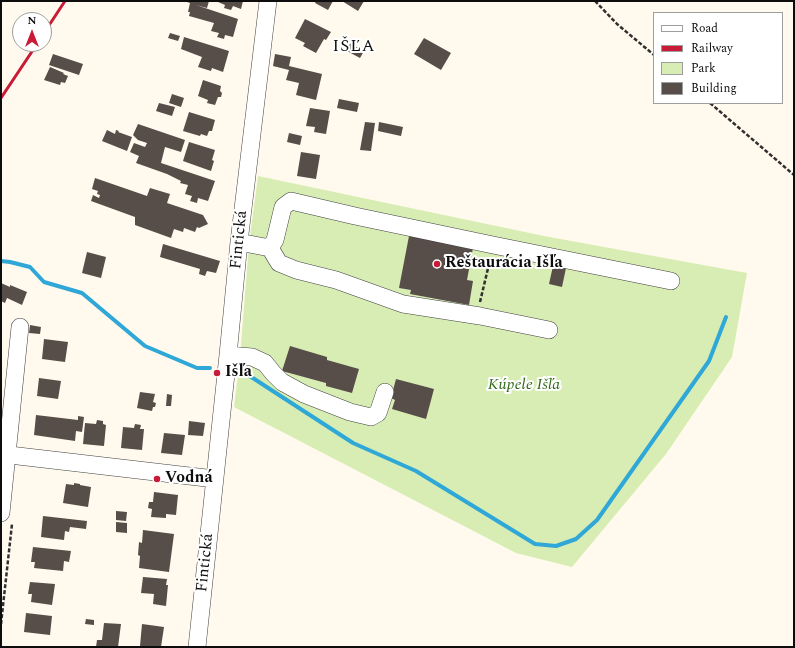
<!DOCTYPE html>
<html>
<head>
<meta charset="utf-8">
<style>
  body { margin:0 }
  #map { position:relative; width:795px; height:648px; overflow:hidden; background:#fffaed; font-family:Spectral,serif }
  canvas { display:block }
  .frame { position:absolute; inset:0; border:2px solid #0d0d0d; pointer-events:none }
  .legend { position:absolute; left:653px; top:12px; width:130px; height:92px; box-sizing:border-box; background:#fff; border:1px solid #9e9e9e; margin:0; padding:5px 7px; list-style:none; font-size:12px; color:#0d0d0d }
  .legend li { display:flex; align-items:center; gap:8px; height:20px }
  .legend b { width:20px; border:1px solid #9e9e9e }
  .north { position:absolute; left:12px; top:12px; width:40px; height:40px; box-sizing:border-box; background:#fff; border:1px solid #9e9e9e; border-radius:50%; rotate:0deg; font-size:11px; font-weight:700; line-height:16px; text-align:center; color:#0d0d0d }
  .north::after { content:''; display:block; margin:auto; width:14px; height:18px; background:#c81b37; clip-path:polygon(50% 0,100% 100%,50% 72%,0 100%) }
</style>
</head>
<body>
<div id="map">
<canvas width="795" height="648"></canvas>
<div class="frame"></div>
<ul class="legend">
<li><b style="height:5px;background:#fff"></b>Road</li>
<li><b style="height:5px;background:#c81b37"></b>Railway</li>
<li><b style="height:11px;background:#d8edb4"></b>Park</li>
<li><b style="height:11px;background:#574d49"></b>Building</li>
</ul>
<div class="north">N</div>
</div>
<script>
const c = document.querySelector('canvas').getContext('2d');
c.lineJoin = 'round';
function fill(path, color) { c.fillStyle = color; c.fill(path, 'evenodd'); }
const poly = rows => new Path2D(rows.map(r => 'M' + r).join(''));
function stroke(path, color, width, dash) { c.strokeStyle = color; c.lineWidth = width; c.lineCap = dash ? 'butt' : 'round'; c.setLineDash(dash || []); c.stroke(path); }
function label(font, color, halo, rows, align = 'center') {
  c.font = font + ' Spectral,serif'; c.lineWidth = 4; c.setLineDash([]); c.textBaseline = 'middle'; c.strokeStyle = halo; c.fillStyle = color; for (const [text, x, y, turn = 0] of rows) {
    c.save(); c.translate(x, y); c.rotate((+turn || 0) * Math.PI / 180); c.textAlign = isNaN(turn) ? turn : align; if (halo) c.strokeText(text, 0, 0); c.fillText(text, 0, 0); c.restore();
  }
}
fill(poly([
  [258,176,544,236,747,273,732,357,666,454,572,567,516,553,234,407,240,357,249,244]
]), '#d8edb4');
stroke(poly([
  [1,261,10,262,30,267,44,282,82,293,145,346,197,368,210,368],
  [242,371,353,443,416,471,535,544,556,546,576,539,597,520,709,361,726,317]
]), '#2fa7d7', 4);
fill(poly([
  [188,1,209,1,207,8,196,5,238,19,233,37,225,35,224,39,217,37,219,33,211,31,214,23,189,16,190,12,188,12,190,3,187,2],
  [218,1,243,1,241,9,233,6,231,10,224,8,225,5,218,2],
  [316,1,333,1,328,10,315,3],
  [342,1,364,1,358,11],
  [305,19,331,32,326,40,324,39,316,53,303,46,305,43,295,38],
  [170,33,180,36,178,41,168,38],
  [184,37,229,51,223,72,212,68,211,71,198,67,202,57,181,49],
  [424,38,451,53,441,70,414,54],
  [349,43,364,51,360,58,345,50],
  [53,54,83,64,79,75,49,65],
  [275,54,291,57,289,66,322,74,316,100,296,95,299,83,286,80,289,70,273,66],
  [50,67,64,73,63,74,68,76,65,83,61,82,60,85,44,80],
  [203,80,221,86,220,91,222,93,221,97,218,97,215,105,207,103,208,100,198,96],
  [172,94,184,98,181,107,169,103],
  [339,99,359,103,357,112,337,108],
  [159,103,175,107,172,116,156,111],
  [310,108,330,111,326,134,314,132,315,127,306,126],
  [189,112,215,120,212,131,209,131,207,136,201,134,200,136,183,131],
  [365,122,375,123,371,151,360,150],
  [379,122,403,127,401,136,378,131],
  [138,124,185,140,181,152,165,147,161,163,215,181,208,201,198,198,197,203,190,201,192,196,185,194,188,185,180,183,181,181,167,174,136,163,139,156,130,152,134,143,145,147,147,143,138,140,133,135],
  [107,130,115,134,116,130,119,131,118,132,132,137,127,151,102,141],
  [289,133,302,136,300,145,287,142],
  [189,142,215,150,212,160,214,161,211,171,183,161],
  [301,152,320,155,316,179,297,176],
  [95,178,147,196,150,188,170,194,167,203,203,215,208,224,199,228,197,227,195,232,184,228,183,232,174,229,171,238,135,225,135,217,91,201,93,195,99,198,100,195,97,194,98,191,92,189],
  [409,236,473,248,467,280,473,281,469,305,410,294,411,290,399,288],
  [163,244,220,261,216,273,207,271,205,276,199,274,200,269,160,257],
  [87,252,106,257,101,278,82,273],
  [553,266,566,268,562,287,549,284],
  [1,283,10,287,10,285,27,292,22,305,7,298,5,303,1,301],
  [30,325,41,327,40,334,29,333],
  [44,339,68,342,65,362,42,359],
  [290,346,327,357,327,360,359,369,352,393,326,386,326,383,282,371],
  [39,378,61,381,58,399,37,396],
  [396,379,434,389,426,419,392,409,395,400,391,398],
  [140,392,155,394,153,402,156,403,155,407,153,407,152,411,137,408],
  [167,394,172,395,171,406,166,406],
  [36,415,78,420,78,416,84,417,82,432,76,431,75,441,34,435],
  [97,420,103,421,103,424,106,425,104,446,83,444,85,423,96,424],
  [189,421,205,423,203,436,188,435],
  [135,424,141,425,140,429,144,429,142,450,121,448,123,427,134,428],
  [164,433,185,435,182,455,161,453],
  [74,483,80,484,80,485,91,487,88,507,63,503,66,484,74,485],
  [154,492,178,495,176,515,166,514,166,518,151,517,152,509,148,508,149,502,153,502],
  [116,511,127,512,126,521,116,520],
  [43,516,87,521,86,529,70,527,69,532,65,531,64,540,41,537],
  [116,522,127,523,127,533,116,532],
  [143,530,174,534,169,572,139,568,140,556,138,555,139,542,142,543],
  [33,547,71,551,69,562,64,561,63,571,34,568,35,562,31,562],
  [143,577,167,579,166,585,168,585,166,606,153,604,154,594,141,593],
  [30,582,55,584,52,605,31,602,32,594,28,594],
  [26,613,52,616,50,635,24,632],
  [86,619,94,620,94,625,85,624],
  [104,623,121,624,118,647,96,647,97,640,102,640],
  [142,624,164,627,161,647,140,646]
]), '#574d49');
const minor = poly([
  [239,242,270,248,275,240,283,207,291,201,355,216,493,245,671,281],
  [270,248,279,263,296,270,336,280,403,304,480,316,549,330],
  [228,355,252,357,265,363,273,373,282,382,304,394,350,412,371,417,378,413,385,392],
  [1,454,215,479],
  [1,513,20,327],
  [197,647,228,355,239,242,268,1]
]);
stroke(minor, '#404040', 18);
stroke(poly([
  [595,1,617,24,654,55],
  [710,103,794,175],
  [480,302,490,260],
  [1,624,12,524]
]), '#2f2f2f', 2.5, [4, 2]);
stroke(minor, '#fff', 17);
stroke(poly([
  [44,33,65,1],
  [1,98,37,44]
]), '#c81b37', 3);
for (const [x, y, r, color] of [
  [437,264,4,"#c81b37"],
  [217,373,4,"#c81b37"],
  [157,479,4,"#c81b37"]
]) { const dot = new Path2D(); dot.arc(x, y, r, 0, 2 * Math.PI); c.fillStyle = color; c.fill(dot); stroke(dot, '#fff', 1.5); }
label('16px', '#0d0d0d', '#fff', [
  ["Fintická",240,240,-84],
  ["Fintická",206,563,-84]
]);
label('bold 16px', '#0d0d0d', '#fff', [
  ["Reštaurácia Išľa",445,264],
  ["Išľa",225,373],
  ["Vodná",165,479]
], 'left');
label('italic 16px', '#336a19', '#fff', [
  ["Kúpele Išľa",524,386]
]);
c.letterSpacing = '1px';
label('17px', '#0d0d0d', '#fff', [
  ["IŠĽA",354,48]
]);
c.letterSpacing = '0px';
</script>
</body>
</html>
